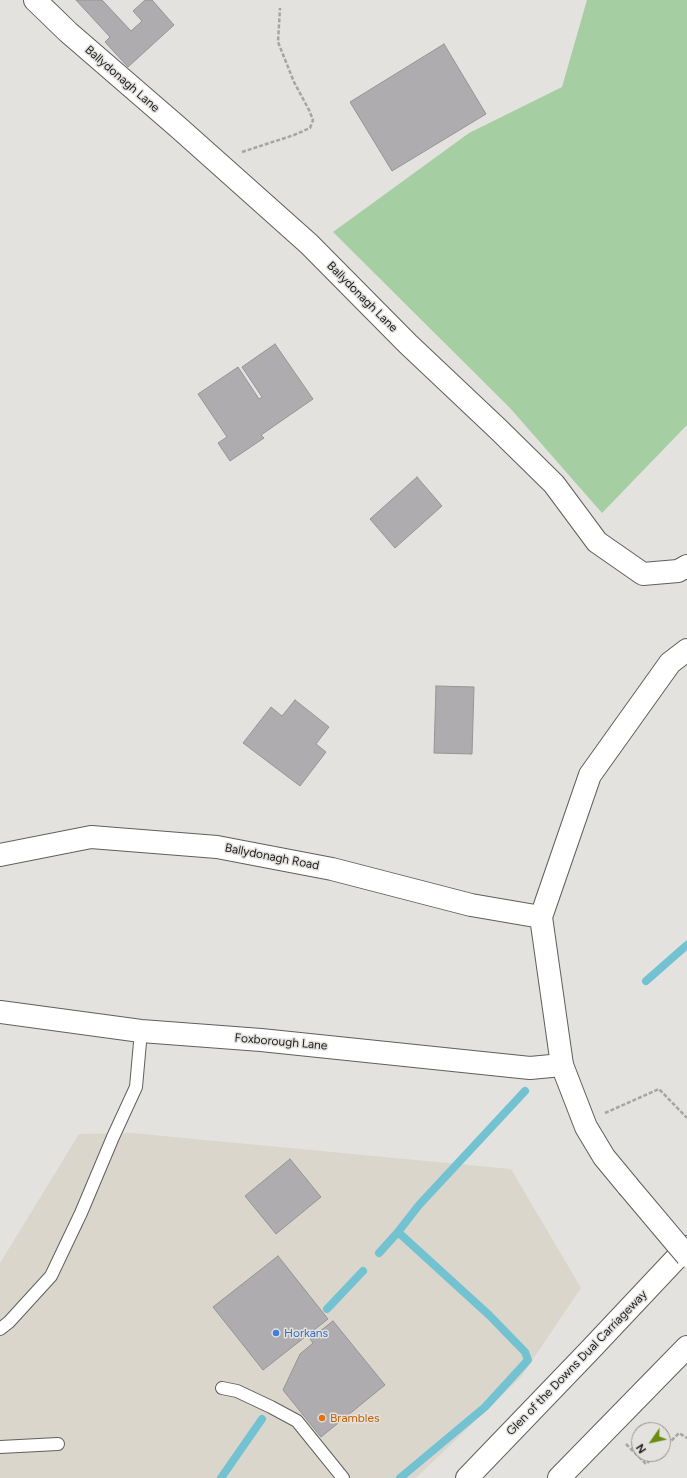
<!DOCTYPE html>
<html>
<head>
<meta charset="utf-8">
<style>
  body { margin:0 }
  #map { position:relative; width:687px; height:1478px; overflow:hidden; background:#e3e2df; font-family:Figtree,sans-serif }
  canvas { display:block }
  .north { position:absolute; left:631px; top:1422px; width:40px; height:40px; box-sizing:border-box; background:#e3e2df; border:1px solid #939290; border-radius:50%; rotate:236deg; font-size:11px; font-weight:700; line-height:16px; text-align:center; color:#1a1a19 }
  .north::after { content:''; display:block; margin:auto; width:14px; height:18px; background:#6a8c10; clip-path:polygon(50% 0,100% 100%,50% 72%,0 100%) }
</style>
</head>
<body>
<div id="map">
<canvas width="687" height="1478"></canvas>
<div class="north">N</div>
</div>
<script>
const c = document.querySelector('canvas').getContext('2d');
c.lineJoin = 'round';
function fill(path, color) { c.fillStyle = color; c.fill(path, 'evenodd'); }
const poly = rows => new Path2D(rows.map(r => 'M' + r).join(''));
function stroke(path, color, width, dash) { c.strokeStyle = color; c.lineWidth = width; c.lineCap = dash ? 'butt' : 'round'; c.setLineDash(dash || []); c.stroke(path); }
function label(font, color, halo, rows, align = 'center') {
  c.font = font + ' Figtree,sans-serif'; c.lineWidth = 3; c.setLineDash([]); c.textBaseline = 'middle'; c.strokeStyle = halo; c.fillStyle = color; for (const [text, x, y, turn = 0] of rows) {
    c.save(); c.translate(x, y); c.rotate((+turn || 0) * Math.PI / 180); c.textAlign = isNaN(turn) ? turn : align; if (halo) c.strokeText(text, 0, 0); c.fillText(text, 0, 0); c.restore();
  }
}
fill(poly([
  [132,1133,511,1169,581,1288,521,1377,416,1478,0,1478,0,1263,79,1134]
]), '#dbd6cc');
fill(poly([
  [587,0,687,0,687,425,602,513,510,408,333,232,469,133,562,87]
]), '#a5cfa3');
stroke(poly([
  [646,981,687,945],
  [398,1232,489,1315,525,1352,528,1360,485,1407,400,1478],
  [379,1253,398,1232,419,1205,525,1091],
  [327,1309,363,1271],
  [221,1478,262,1419]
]), '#73c2d1', 8);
const building = poly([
  [76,0,102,0,131,31,142,21,133,11,145,0,152,0,174,25,128,67,105,42,110,37,76,0],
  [444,44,486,114,392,171,350,102,444,44],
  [275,344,313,399,261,435,264,438,230,461,218,443,227,437,198,394,238,367,259,399,262,397,242,367,275,344],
  [417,477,442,506,395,548,370,519,417,477],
  [436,686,474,687,472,754,434,753,436,686],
  [295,700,329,727,316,744,326,752,300,786,243,743,271,707,282,716,295,700],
  [290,1159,321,1197,276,1234,245,1196,290,1159],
  [278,1256,328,1319,263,1370,213,1307,278,1256],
  [333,1321,385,1385,321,1437,283,1390,300,1354,313,1343,310,1339,333,1321]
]);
fill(building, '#aeacaf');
stroke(building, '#969496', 1);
const lane = poly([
  [0,1329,9,1322,51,1276,81,1213,113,1137,136,1087,141,1031],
  [222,1388,237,1391,271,1407,297,1421,343,1478],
  [0,1447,58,1444]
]);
const street = poly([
  [35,0,68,32,179,128,309,244,408,344,498,429,554,484,597,542,643,574,678,571,687,566],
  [0,1012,141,1031,261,1040,530,1068,562,1065]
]);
const secondary = poly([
  [0,855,91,837,217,847,332,869,471,905,541,917],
  [628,1186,604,1157,586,1127,562,1065,541,917,590,775,670,663,687,650]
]);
const highway = poly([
  [467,1478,591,1349,687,1247],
  [559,1478,687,1347]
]);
stroke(lane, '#605f5c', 14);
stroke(street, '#605f5c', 24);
stroke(secondary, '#605f5c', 24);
stroke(highway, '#605f5c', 24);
stroke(poly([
  [242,152,294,135,310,128,313,120,309,110,294,82,278,42,280,8],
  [605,1113,659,1089,687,1118],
  [626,1444,646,1464,657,1454],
  [663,1449,679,1433,687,1438]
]), '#a5a5a2', 2.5, [4, 2]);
stroke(lane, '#fff', 12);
stroke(street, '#fff', 22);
stroke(secondary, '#fff', 22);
stroke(highway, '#fff', 22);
const secondaryBridge = poly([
  [628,1186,687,1256]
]);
stroke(secondaryBridge, '#605f5c', 24, []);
stroke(secondaryBridge, '#fff', 22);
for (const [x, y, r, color] of [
  [276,1333,4,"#3f7fe0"],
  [322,1418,4,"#e8710a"]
]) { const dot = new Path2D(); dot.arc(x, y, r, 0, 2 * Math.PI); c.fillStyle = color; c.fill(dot); stroke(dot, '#e3e2df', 1.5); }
label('12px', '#1a1a19', '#e3e2df', [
  ["Ballydonagh Lane",122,79,41],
  ["Ballydonagh Lane",362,297,45],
  ["Ballydonagh Road",272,857,11],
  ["Foxborough Lane",281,1042,5],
  ["Glen of the Downs Dual Carriageway",577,1363,-46]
]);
label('12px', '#366cbe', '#e3e2df', [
  ["Horkans",284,1333]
], 'left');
label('12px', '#c56008', '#e3e2df', [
  ["Brambles",330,1418]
], 'left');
</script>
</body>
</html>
